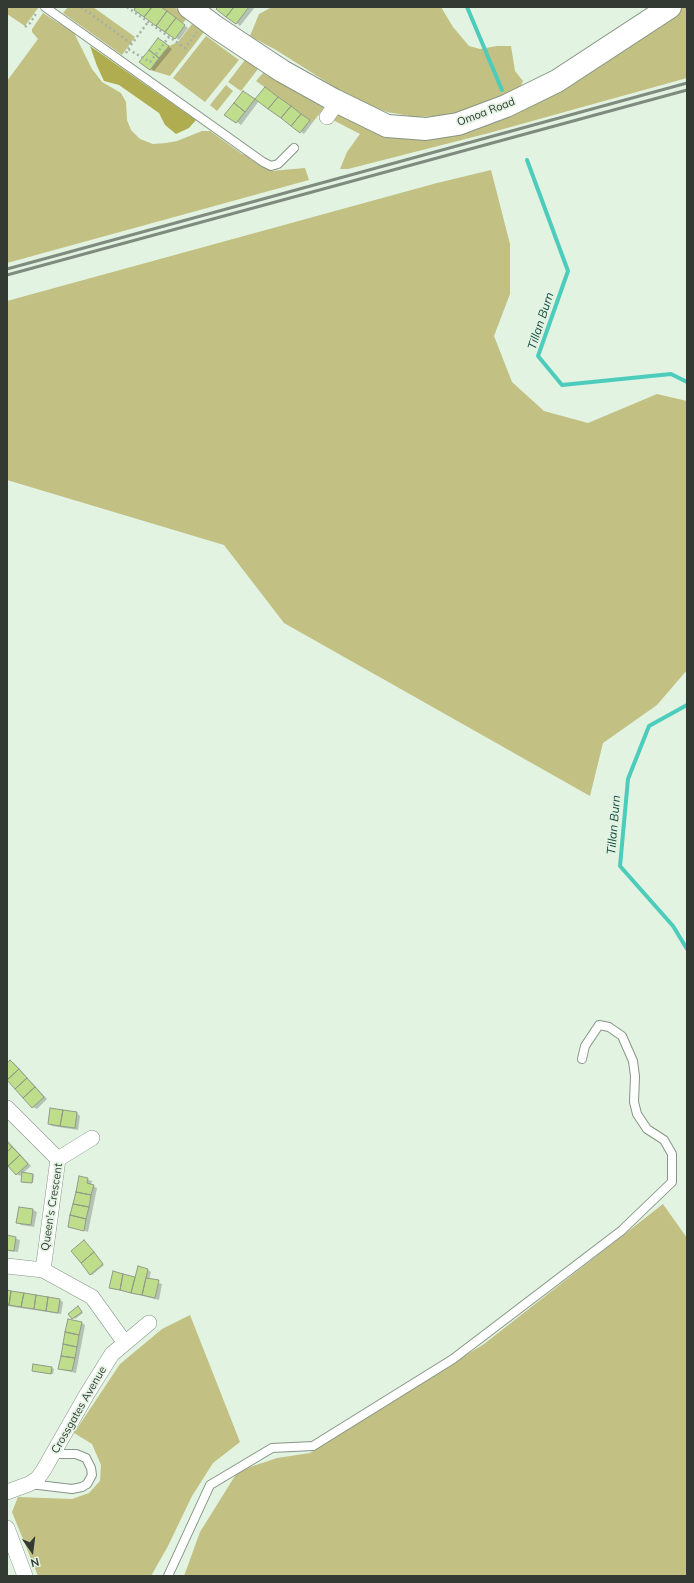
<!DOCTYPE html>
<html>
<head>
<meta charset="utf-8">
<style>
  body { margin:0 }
  #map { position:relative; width:694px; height:1583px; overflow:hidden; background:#e2f3e2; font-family:Mulish,sans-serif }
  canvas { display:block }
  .frame { position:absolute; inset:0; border:8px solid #333933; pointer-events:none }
  .north { position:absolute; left:12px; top:1531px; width:40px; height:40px; -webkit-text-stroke:3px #e2f3e2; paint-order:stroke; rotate:166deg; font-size:11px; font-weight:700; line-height:16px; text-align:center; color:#333933 }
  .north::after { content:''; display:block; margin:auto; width:14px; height:18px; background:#333933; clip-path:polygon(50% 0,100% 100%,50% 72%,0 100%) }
</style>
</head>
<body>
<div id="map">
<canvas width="694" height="1583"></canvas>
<div class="frame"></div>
<div class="north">N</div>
</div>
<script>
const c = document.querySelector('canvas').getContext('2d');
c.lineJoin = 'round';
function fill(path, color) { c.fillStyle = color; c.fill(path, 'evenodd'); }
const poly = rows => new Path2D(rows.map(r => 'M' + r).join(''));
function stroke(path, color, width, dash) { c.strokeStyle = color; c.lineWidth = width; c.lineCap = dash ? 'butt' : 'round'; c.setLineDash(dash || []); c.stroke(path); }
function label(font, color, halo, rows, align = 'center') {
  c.font = font + ' Mulish,sans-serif'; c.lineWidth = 3.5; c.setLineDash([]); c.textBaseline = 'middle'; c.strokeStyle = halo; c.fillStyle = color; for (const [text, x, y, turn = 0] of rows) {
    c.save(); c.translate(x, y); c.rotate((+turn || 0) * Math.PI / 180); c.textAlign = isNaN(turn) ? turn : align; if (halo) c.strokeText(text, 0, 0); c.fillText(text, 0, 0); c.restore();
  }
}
fill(poly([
  [7,7,36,7,38,8,25,26,7,14],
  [68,7,93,7,135,37,122,55,63,13],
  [161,7,174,7,188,17,183,23],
  [272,7,441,7,453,27,469,46,480,49,497,46,511,46,515,71,523,81,519,90,481,108,446,116,415,117,387,112,352,98,276,50,250,36,259,14],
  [683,7,687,7,687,78,489,133,348,169,340,169,347,152,360,134,331,119,335,112,414,137,613,55],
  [43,13,74,33,92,69,102,82,121,93,126,102,127,120,131,130,140,139,153,144,166,143,177,141,202,131,210,131,242,154,248,156,250,159,271,171,305,168,309,180,7,263,7,81,38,39,32,32,32,29],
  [192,24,204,32,170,76,150,70,169,46,178,42],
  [206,36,239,60,205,102,173,78],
  [245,60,258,69,241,91,228,82],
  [263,73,324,108,313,122,256,81],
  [226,85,233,91,217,111,210,105],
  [491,170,510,244,510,294,494,336,512,382,544,411,588,423,657,394,687,401,687,670,657,705,603,743,590,796,284,623,224,545,7,480,7,301,437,183],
  [663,1204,687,1238,687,1576,184,1576,200,1532,238,1471,277,1458,310,1453,484,1344],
  [190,1315,240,1442,213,1463,192,1496,168,1546,151,1576,38,1576,12,1512,18,1497,72,1499,89,1493,100,1481,101,1465,92,1444,74,1433,120,1364,162,1329]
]), '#c2c082');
fill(poly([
  [90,46,196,120,189,128,176,134,165,125,159,113,119,85,104,81,97,66]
]), '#b0ad51');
fill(poly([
  [132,7,160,7,188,28,179,40],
  [219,7,255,7,240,26],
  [162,42,172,49,154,71,151,69],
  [265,88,313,122,304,134,259,101,241,125,226,114,247,94,255,100],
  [11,1061,14,1063,47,1099,37,1109,33,1107,7,1079,7,1064],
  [77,1113,80,1116,78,1130,52,1126,49,1124],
  [7,1140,31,1166,23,1173,34,1175,33,1183,24,1182,23,1173,20,1176,17,1174,7,1163],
  [80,1177,92,1181,91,1185,97,1188,88,1232,69,1226],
  [19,1208,33,1210,37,1212,34,1227,21,1225,17,1222],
  [7,1236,20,1240,18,1252,7,1251],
  [84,1241,104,1265,92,1275,90,1274],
  [148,1270,151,1272,149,1280,162,1284,159,1300,114,1289,110,1287,114,1273,136,1278],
  [7,1292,60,1300,63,1302,61,1314,7,1306],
  [79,1308,83,1313,75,1319,70,1314],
  [82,1323,85,1325,76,1373,63,1370,59,1368],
  [34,1365,52,1368,54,1369,53,1374,35,1371]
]), '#0003');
stroke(poly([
  [467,7,502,90],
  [527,160,568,271,538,356,562,385,671,374,687,382],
  [687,705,649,726,628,779,620,866,673,926,687,949]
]), '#4dccbc', 4);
const building = poly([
  [136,7,152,7,144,17,134,10,136,7],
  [152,7,161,7,167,11,156,26,144,17,152,7],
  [218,7,234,7,226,17,216,9,218,7],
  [234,7,249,7,236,24,226,17,234,7],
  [167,11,176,18,165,32,156,26,167,11],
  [176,18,185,25,175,39,165,32,176,18],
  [158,38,169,46,159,58,149,50,158,38],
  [149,50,159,58,150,70,139,62,149,50],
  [265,87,278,97,268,109,255,99,265,87],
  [243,91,255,99,245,112,234,103,243,91],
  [278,97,291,106,281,118,268,109,278,97],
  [234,103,245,112,236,123,224,115,234,103],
  [291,106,301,114,291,126,281,118,291,106],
  [301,114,310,120,300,133,291,126,301,114],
  [10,1060,19,1069,7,1080,7,1063,10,1060],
  [19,1069,27,1078,15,1089,7,1080,19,1069],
  [27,1078,35,1087,23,1098,15,1089,27,1078],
  [35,1087,44,1097,32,1108,23,1098,35,1087],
  [50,1108,63,1110,60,1126,48,1124,50,1108],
  [63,1110,77,1112,75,1128,60,1126,63,1110],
  [7,1141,12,1147,7,1152,7,1141],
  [12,1147,20,1155,8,1166,7,1165,7,1152,12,1147],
  [20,1155,28,1164,16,1175,8,1166,20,1155],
  [22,1172,33,1174,32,1183,21,1182,22,1172],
  [79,1176,88,1178,87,1183,94,1185,91,1195,76,1192,79,1176],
  [76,1192,91,1195,89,1207,73,1204,76,1192],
  [73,1204,89,1207,86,1219,70,1215,73,1204],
  [19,1207,33,1209,31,1225,16,1223,19,1207],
  [70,1215,86,1219,84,1231,68,1227,70,1215],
  [7,1235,16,1237,14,1251,7,1250,7,1235],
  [84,1240,94,1252,81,1263,71,1251,84,1240],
  [94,1252,103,1264,90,1275,81,1263,94,1252],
  [138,1266,148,1269,142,1295,131,1293,138,1266],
  [113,1271,123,1274,120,1290,109,1288,113,1271],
  [123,1274,135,1277,131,1293,120,1290,123,1274],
  [146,1278,159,1280,155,1298,142,1295,146,1278],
  [7,1290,11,1291,9,1305,7,1305,7,1290],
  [11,1291,24,1293,21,1307,9,1305,11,1291],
  [24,1293,36,1295,34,1309,21,1307,24,1293],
  [36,1295,48,1297,46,1311,34,1309,36,1295],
  [48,1297,60,1299,58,1313,46,1311,48,1297],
  [78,1306,82,1312,72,1319,68,1314,78,1306],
  [68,1319,82,1322,79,1335,65,1332,68,1319],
  [65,1332,79,1335,77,1347,63,1344,65,1332],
  [63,1344,77,1347,75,1358,61,1356,63,1344],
  [61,1356,75,1358,72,1371,58,1369,61,1356],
  [33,1364,52,1367,51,1374,32,1371,33,1364]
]);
fill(building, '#bede8b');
stroke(building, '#929a87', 1);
const lane = poly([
  [45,7,263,162,271,166,278,164,294,148],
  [30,1484,72,1489,82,1487,87,1484,92,1475,91,1468,86,1458,76,1454,53,1454],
  [168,1576,210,1485,272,1448,313,1446,453,1359,621,1231,672,1182,672,1154,664,1140,647,1129,637,1114,634,1102,635,1076,633,1061,622,1036,609,1027,599,1025,585,1046,582,1059]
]);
const street = poly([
  [327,117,338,101],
  [7,1108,58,1159],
  [7,1266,43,1270,92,1297,125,1343],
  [43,1270,58,1159,92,1138],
  [7,1492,29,1484,37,1479,43,1471,87,1394,112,1354,149,1323],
  [7,1528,25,1576]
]);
const secondary = poly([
  [189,7,217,28,282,71,334,100,387,126,426,129,458,124,506,106,557,81,670,7]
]);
stroke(lane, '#869586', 10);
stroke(street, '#869586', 16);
stroke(secondary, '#869586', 24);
stroke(poly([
  [81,7,132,44],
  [127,7,185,48,197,32],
  [25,27,30,23,37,12],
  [128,49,148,22],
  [126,53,128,49,150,62,169,37]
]), '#a4b1a4', 2.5, [2, 3]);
stroke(lane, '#fff', 8);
stroke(street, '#fff', 15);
stroke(secondary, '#fff', 22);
stroke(poly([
  [7,269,687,83],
  [7,275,687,90]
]), '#808b80', 3);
label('11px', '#333933', '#e2f3e2', [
  ["Omoa Road",486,112,-21],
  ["Queen's Crescent",52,1207,-81],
  ["Crossgates Avenue",79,1410,-60]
]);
label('italic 12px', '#124a43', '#e2f3e2', [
  ["Tillan Burn",541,321,-72],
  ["Tillan Burn",614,825,-85]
]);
</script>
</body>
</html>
